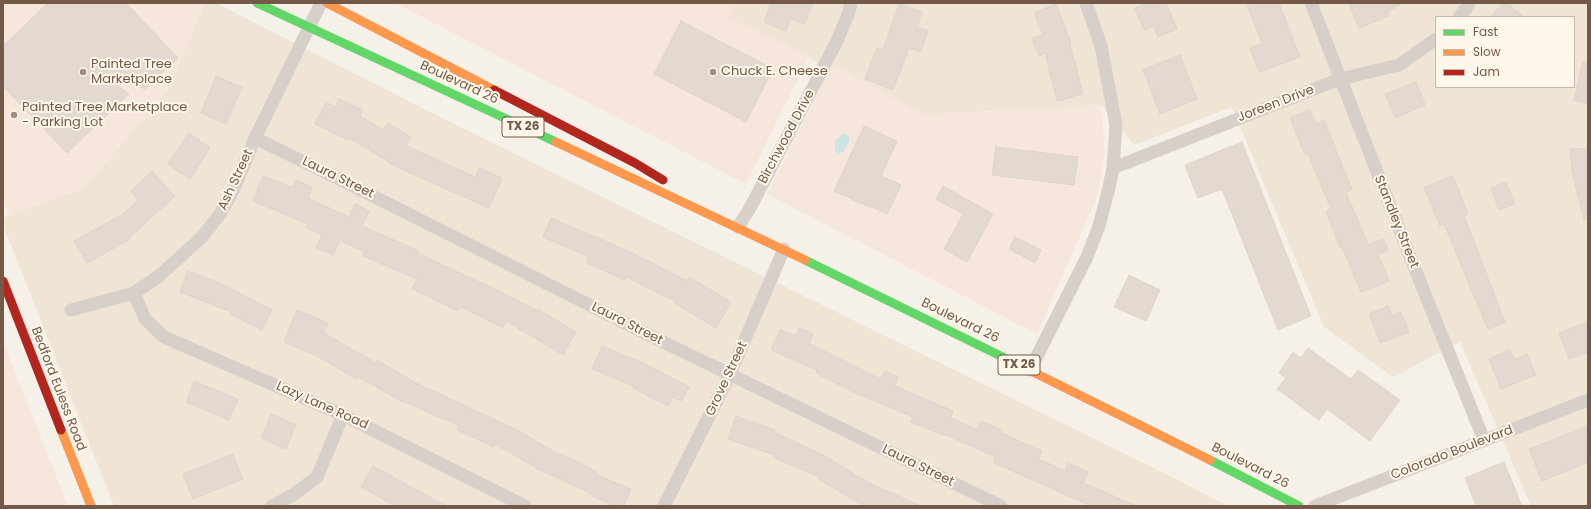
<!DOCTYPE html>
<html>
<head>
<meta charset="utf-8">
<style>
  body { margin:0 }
  #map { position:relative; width:1591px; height:509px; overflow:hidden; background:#f6f1e8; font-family:Poppins,sans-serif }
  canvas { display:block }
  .frame { position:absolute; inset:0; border:4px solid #745948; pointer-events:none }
  .legend { position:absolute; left:1435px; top:16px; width:140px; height:72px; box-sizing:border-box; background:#fff7e9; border:1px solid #c7b8a9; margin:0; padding:5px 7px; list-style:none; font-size:12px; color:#745948 }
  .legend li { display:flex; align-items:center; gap:8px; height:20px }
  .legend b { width:20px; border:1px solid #c7b8a9 }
</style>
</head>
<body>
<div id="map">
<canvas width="1591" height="509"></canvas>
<div class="frame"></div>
<ul class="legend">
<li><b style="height:5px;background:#63d668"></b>Fast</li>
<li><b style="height:5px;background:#ff974d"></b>Slow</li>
<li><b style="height:5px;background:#b3261e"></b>Jam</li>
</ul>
</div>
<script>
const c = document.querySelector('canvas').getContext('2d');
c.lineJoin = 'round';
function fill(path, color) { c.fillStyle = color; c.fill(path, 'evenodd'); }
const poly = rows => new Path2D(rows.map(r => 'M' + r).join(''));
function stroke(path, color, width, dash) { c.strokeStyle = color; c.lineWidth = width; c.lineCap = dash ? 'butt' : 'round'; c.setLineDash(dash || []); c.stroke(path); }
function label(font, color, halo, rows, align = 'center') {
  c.font = font + ' Poppins,sans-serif'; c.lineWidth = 4; c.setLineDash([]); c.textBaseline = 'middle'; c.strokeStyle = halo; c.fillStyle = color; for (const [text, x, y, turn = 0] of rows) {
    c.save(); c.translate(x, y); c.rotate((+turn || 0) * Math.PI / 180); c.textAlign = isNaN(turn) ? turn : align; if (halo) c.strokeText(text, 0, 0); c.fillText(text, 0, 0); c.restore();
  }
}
fill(poly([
  [205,3,216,3,440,117,1172,477,1228,506,114,506,3,225,3,218,85,187,169,88],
  [736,3,1588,3,1588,506,1531,506,1460,342,1393,377,1324,327,1232,107,1134,145,1101,105,923,115,832,64,829,70,809,57,728,18],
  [1436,17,1574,17,1574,87,1436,87]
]), '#f0e4d5');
fill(poly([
  [3,3,205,3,169,88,85,187,9,216,3,199],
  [395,3,736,3,728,18,809,57,746,184],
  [832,64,923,115,1101,105,1105,152,1097,197,1037,334,767,194],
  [3,341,68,506,3,506]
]), '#f7e6db');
fill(poly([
  [843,134,846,134,849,137,849,141,843,152,838,154,835,151,835,141]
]), '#cae4e7');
const building = poly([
  [48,3,126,3,178,58,145,89,122,79,118,86,129,94,67,153,3,86,3,46,48,3],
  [771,3,813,3,804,24,791,19,786,31,764,22,771,3],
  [1148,3,1166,3,1177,29,1158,37,1154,26,1144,30,1135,8,1148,3],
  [1246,3,1279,3,1300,57,1259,72,1250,48,1262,43,1246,3],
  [1349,3,1403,3,1387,12,1389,16,1359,28,1349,3],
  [1503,3,1507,3,1524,17,1491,17,1503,3],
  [899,4,922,12,917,27,928,31,921,52,909,48,893,90,865,79,877,48,883,50,899,4],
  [1056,4,1071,43,1070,43,1083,94,1057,101,1045,53,1039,56,1032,39,1043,34,1034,13,1056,4],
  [681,21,773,69,746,122,654,74,681,21],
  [1180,55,1197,99,1160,114,1143,70,1180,55],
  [1583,62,1588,63,1588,104,1574,100,1583,62],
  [216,76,242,87,226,124,201,113,216,76],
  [1416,82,1425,105,1395,118,1385,94,1416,82],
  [339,99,363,110,360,116,383,130,388,123,411,137,405,145,475,177,479,168,502,178,489,208,395,166,350,138,348,140,315,124,326,102,335,107,339,99],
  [1310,110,1316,124,1324,120,1352,190,1346,192,1368,245,1383,239,1388,250,1378,254,1389,281,1361,292,1342,247,1340,248,1326,212,1331,209,1308,153,1305,155,1290,118,1310,110],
  [864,126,897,141,881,176,901,185,887,214,867,205,867,206,834,191,864,126],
  [189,133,210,148,190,179,168,164,189,133],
  [1242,142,1311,316,1278,330,1222,189,1198,198,1185,165,1242,142],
  [996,147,1078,157,1074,185,992,175,996,147],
  [1588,148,1588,219,1584,220,1572,172,1570,149,1588,148],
  [152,171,175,196,129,238,130,239,87,263,74,241,123,214,138,200,131,191,152,171],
  [263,176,293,188,296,180,312,187,308,198,349,217,355,204,369,211,362,226,417,250,416,252,483,284,483,283,538,311,539,310,576,332,563,355,506,321,503,328,460,306,458,311,412,289,417,279,363,256,365,252,340,240,333,255,316,248,322,235,306,228,308,224,253,201,263,176],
  [1453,176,1468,214,1464,216,1505,322,1488,329,1444,224,1440,226,1424,187,1453,176],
  [1506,182,1515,204,1499,210,1491,188,1506,182],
  [943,186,993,214,967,262,944,249,963,214,936,199,943,186],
  [551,218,635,254,687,281,689,277,731,302,716,328,674,303,675,301,626,277,625,280,587,263,589,257,543,237,551,218],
  [1015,237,1041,250,1035,263,1009,249,1015,237],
  [188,271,226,286,272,310,262,330,230,314,231,312,180,292,188,271],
  [1129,275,1160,290,1146,321,1114,307,1129,275],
  [1388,306,1392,316,1401,312,1409,332,1380,343,1369,314,1388,306],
  [297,310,328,323,324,333,376,363,377,360,414,382,515,429,558,454,559,453,596,471,595,474,631,489,624,506,615,506,592,496,592,494,538,469,495,444,494,447,457,430,459,426,403,401,402,402,359,377,357,379,319,357,284,342,297,310],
  [1588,322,1588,352,1569,359,1559,333,1588,322],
  [799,328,813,334,809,343,881,379,885,371,898,377,895,386,953,411,951,418,977,430,981,421,1002,430,1001,433,1042,451,1039,459,1065,471,1068,463,1088,472,1083,483,1137,506,1091,506,994,463,996,457,944,434,943,435,910,422,913,417,851,391,816,373,817,370,771,350,780,329,796,336,799,328],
  [602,346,645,364,689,387,681,401,673,397,668,406,633,388,634,386,592,369,602,346],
  [1308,348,1351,379,1358,370,1400,400,1370,441,1327,409,1319,420,1277,389,1286,378,1279,373,1293,352,1301,358,1308,348],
  [1510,350,1514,360,1527,354,1536,375,1501,389,1489,359,1510,350],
  [194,381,238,399,229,420,186,402,194,381],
  [271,414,296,425,286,449,261,438,271,414],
  [736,416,775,430,774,432,821,454,869,483,921,506,865,506,861,504,818,479,819,477,773,457,774,455,728,439,736,416],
  [1588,426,1588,462,1542,481,1529,449,1588,426],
  [233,454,243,479,193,499,183,474,233,454],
  [1504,462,1522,506,1476,506,1465,478,1504,462],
  [373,466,446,506,395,506,361,487,373,466]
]);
fill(building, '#e3d9d0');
stroke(building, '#dfd4ca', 1);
stroke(poly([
  [1311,3,1411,259,1484,440],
  [1459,17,1465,10,1469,3],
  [255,138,353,186,655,338,1001,506],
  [1113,168,1340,79,1399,65,1436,39],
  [738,227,750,208,837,41,849,12,851,3],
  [134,293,145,319,164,337,343,415,525,506],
  [71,310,134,293,159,276,202,237,220,214,234,189,255,138,321,3],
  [1030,370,1087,257,1099,226,1109,188,1113,168,1116,125,1101,46,1086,3],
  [272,506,293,495,317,477,343,415],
  [664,506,730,374,784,249],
  [1315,506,1588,400]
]), '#d7cfca', 13);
stroke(poly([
  [257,3,556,142],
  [805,260,1013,362],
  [1210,460,1299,506]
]), '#63d668', 9);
stroke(poly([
  [327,3,494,90],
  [556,142,805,260],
  [1013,362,1210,460],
  [61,430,91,506]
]), '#ff974d', 9);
stroke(poly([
  [494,90,635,163,663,180],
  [3,281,61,430]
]), '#b3261e', 9);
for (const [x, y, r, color] of [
  [83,72,4,"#a28e80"],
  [713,72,4,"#a28e80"],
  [14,115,4,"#a28e80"]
]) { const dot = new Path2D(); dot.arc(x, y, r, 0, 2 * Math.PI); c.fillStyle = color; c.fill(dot); stroke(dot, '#fff7e9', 1.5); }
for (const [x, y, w] of [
  [523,127,42],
  [1019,365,42]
]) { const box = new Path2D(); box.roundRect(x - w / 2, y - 10, w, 20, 3); c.fillStyle = '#fff7e9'; c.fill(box); stroke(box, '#745948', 1); }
label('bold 12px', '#745948', null, [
  ["TX 26",523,127],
  ["TX 26",1019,365]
]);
label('13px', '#745948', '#fff7e9', [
  ["Painted Tree",91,65],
  ["Marketplace",91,80],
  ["Chuck E. Cheese",721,72],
  ["Painted Tree Marketplace",22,108],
  ["- Parking Lot",22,123]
], 'left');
label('13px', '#745948', '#fff7e9', [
  ["Boulevard 26",459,83,25],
  ["Joreen Drive",1276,104,-21],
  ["Birchwood Drive",787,137,-62],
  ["Laura Street",338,178,26],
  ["Ash Street",236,180,-65],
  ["Standley Street",1396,222,68],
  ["Boulevard 26",960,321,26],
  ["Laura Street",627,324,27],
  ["Grove Street",727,379,-65],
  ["Bedford Euless Road",58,389,69],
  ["Lazy Lane Road",322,406,24],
  ["Colorado Boulevard",1452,453,-21],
  ["Laura Street",918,466,26],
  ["Boulevard 26",1250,466,27]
]);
</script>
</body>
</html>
